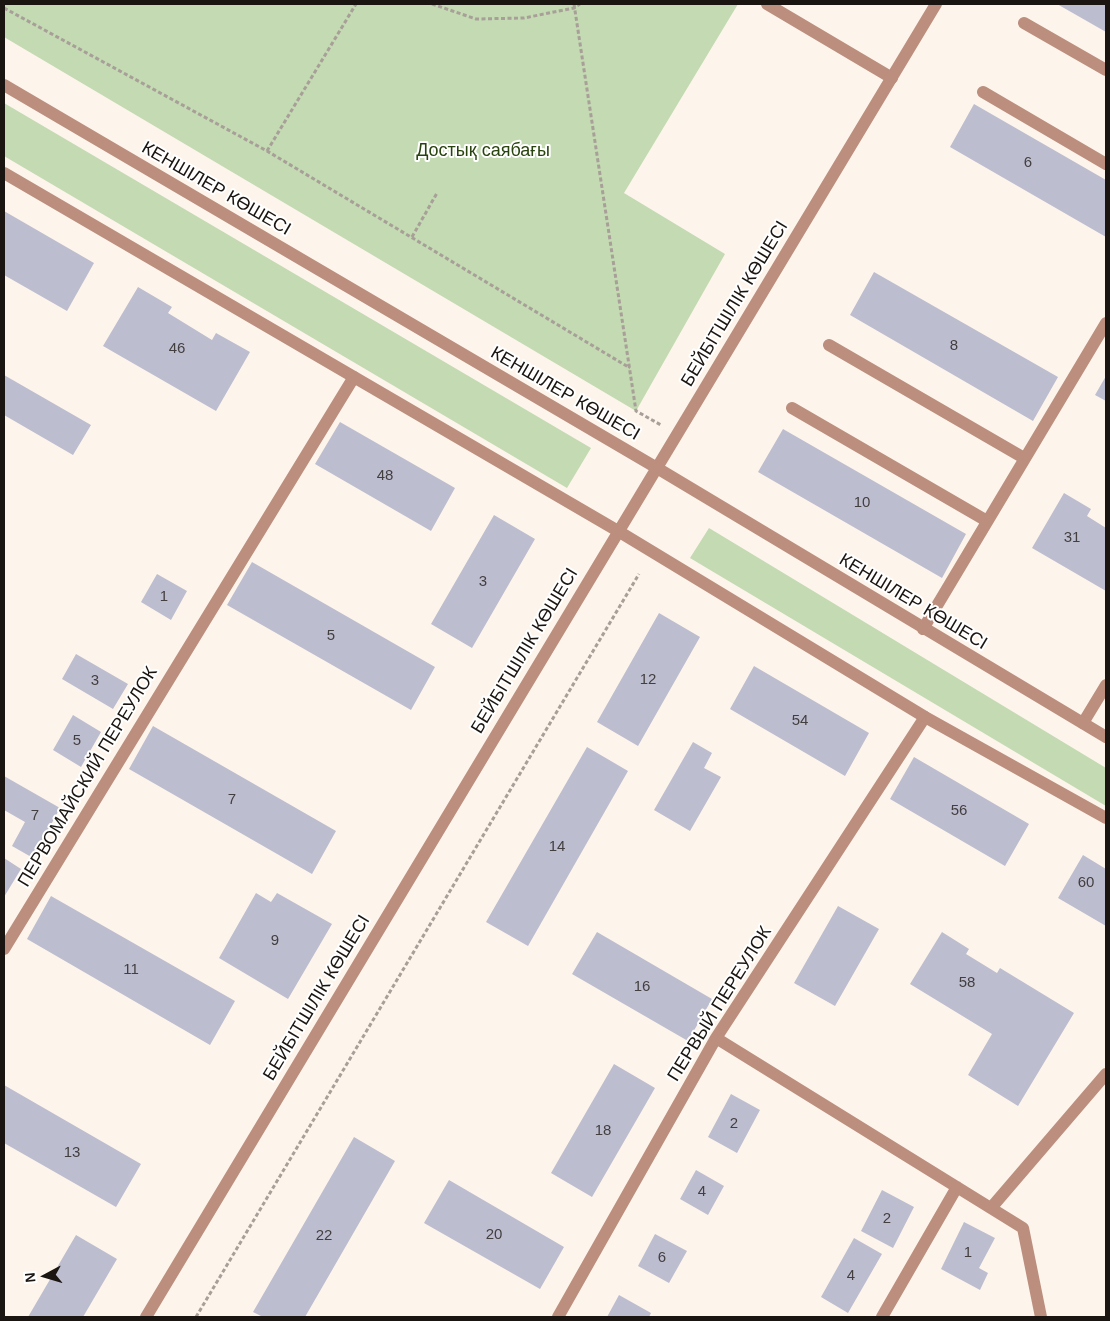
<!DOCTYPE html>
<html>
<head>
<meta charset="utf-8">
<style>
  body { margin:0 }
  #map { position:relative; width:1110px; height:1321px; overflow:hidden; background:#fdf4eb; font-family:Arial,sans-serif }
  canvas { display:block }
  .frame { position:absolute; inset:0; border:5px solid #1a1510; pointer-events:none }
  .north { position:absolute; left:20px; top:1251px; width:50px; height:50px; -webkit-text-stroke:4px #fff; paint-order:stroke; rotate:264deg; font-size:14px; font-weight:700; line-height:20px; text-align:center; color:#1a1510 }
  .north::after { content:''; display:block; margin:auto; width:18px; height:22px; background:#1a1510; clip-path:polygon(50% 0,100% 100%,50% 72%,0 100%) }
</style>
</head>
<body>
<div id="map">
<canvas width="1110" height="1321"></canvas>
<div class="frame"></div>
<div class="north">N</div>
</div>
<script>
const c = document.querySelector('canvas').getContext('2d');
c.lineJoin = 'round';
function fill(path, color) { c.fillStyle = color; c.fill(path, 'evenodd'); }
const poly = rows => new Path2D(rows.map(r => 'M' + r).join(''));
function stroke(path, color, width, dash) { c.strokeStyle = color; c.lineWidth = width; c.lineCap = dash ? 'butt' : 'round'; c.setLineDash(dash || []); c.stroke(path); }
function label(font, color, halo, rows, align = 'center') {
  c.font = font + ' Arial,sans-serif'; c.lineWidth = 4; c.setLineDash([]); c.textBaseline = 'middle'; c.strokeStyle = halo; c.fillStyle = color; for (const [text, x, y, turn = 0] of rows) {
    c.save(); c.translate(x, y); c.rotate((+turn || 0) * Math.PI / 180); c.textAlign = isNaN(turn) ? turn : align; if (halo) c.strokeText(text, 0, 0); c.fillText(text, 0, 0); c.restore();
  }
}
fill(poly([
  [4,4,738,4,624,193,725,254,636,411,4,37],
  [4,103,591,448,567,488,4,156],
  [709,528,1106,768,1106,806,690,558]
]), '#c3dab2');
fill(poly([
  [1057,4,1106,4,1106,32],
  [974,104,1106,180,1106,237,950,147],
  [4,211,94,263,67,311,4,275],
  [874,272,1058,377,1033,421,850,315],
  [138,287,172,307,168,313,212,340,216,333,250,352,216,411,103,346],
  [4,375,91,425,73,455,4,415],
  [1106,376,1106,401,1095,395],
  [340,422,455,488,431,531,315,464],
  [783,429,966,534,942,578,758,472],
  [1064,493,1091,509,1087,516,1106,528,1106,591,1032,548],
  [494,515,535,539,472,648,431,624],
  [252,562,435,667,411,710,227,605],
  [157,574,187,591,171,620,141,602],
  [659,613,700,637,638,746,597,722],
  [76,654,128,684,113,709,62,679],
  [754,666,869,733,845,776,730,709],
  [73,715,101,732,81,767,53,750],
  [153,726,336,831,312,874,129,769],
  [693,742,712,753,704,768,721,777,690,831,654,810],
  [587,747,628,771,528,946,486,922],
  [914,757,1029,824,1005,866,890,799],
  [4,776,60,808,33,858,12,846,25,822,4,810],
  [1083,855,1106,869,1106,926,1058,898],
  [4,858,21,869,4,897],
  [256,893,271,902,277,893,332,924,288,999,219,958],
  [51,896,235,1001,210,1045,27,939],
  [838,906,879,929,835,1006,794,983],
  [597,932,712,999,688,1041,572,974],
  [942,932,969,949,966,954,997,973,1000,968,1074,1013,1018,1106,968,1075,992,1034,910,984],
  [614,1064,655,1088,592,1197,551,1173],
  [4,1085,141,1164,116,1207,4,1143],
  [731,1094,760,1110,737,1153,708,1137],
  [354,1137,395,1161,305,1317,263,1317,253,1312],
  [696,1170,724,1186,708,1215,680,1199],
  [449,1180,564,1247,540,1289,424,1223],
  [882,1190,914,1207,893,1248,861,1231],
  [964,1222,995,1238,979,1268,988,1273,980,1290,941,1269],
  [655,1234,687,1251,669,1283,638,1266],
  [76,1235,117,1259,83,1317,28,1317],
  [854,1238,882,1254,848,1313,821,1297],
  [619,1295,651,1313,649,1317,607,1317]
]), '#bdbdd0');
stroke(poly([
  [432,4,476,19,524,18,574,8,580,4],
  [574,4,636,411,661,425],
  [4,8,267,151,630,368],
  [267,151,356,4],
  [412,237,437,193],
  [196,1317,639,574]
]), '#a79f98', 3, [4, 2.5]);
stroke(poly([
  [767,4,892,78],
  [1024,23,1106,70],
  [983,92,1106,164],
  [829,345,1024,458],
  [792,408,987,521],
  [923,629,1106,323],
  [1083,723,1106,685],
  [4,949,354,377],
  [716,1038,1023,1228,1041,1317],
  [991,1208,1106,1074],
  [558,1317,716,1038,925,717],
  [882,1317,957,1187]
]), '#bc8e7e', 12);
stroke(poly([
  [4,85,657,468,1106,737],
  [4,173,618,531,925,717,1106,818],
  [146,1317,936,4]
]), '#bc8e7e', 12);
label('15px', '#433f40', null, [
  ["6",1028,163],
  ["8",954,346],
  ["46",177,349],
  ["48",385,476],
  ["10",862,503],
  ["31",1072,538],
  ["3",483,582],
  ["1",164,597],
  ["5",331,636],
  ["12",648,680],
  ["3",95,681],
  ["54",800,721],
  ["5",77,741],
  ["7",232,800],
  ["56",959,811],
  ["7",35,816],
  ["14",557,847],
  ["60",1086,883],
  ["9",275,941],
  ["11",131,970],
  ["58",967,983],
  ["16",642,987],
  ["2",734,1124],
  ["18",603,1131],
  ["13",72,1153],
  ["4",702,1192],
  ["2",887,1219],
  ["20",494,1235],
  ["22",324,1236],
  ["1",968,1253],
  ["6",662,1258],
  ["4",851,1276]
]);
label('18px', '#29430e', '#fff', [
  ["Достық саябағы",483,151]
]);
label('18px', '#1a1510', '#fff', [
  ["КЕНШІЛЕР КӨШЕСІ",216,189,30],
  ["БЕЙБІТШІЛІК КӨШЕСІ",735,304,-59],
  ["КЕНШІЛЕР КӨШЕСІ",565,394,30],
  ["КЕНШІЛЕР КӨШЕСІ",913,602,31],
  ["БЕЙБІТШІЛІК КӨШЕСІ",525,651,-59],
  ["ПЕРВОМАЙСКИЙ ПЕРЕУЛОК",88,777,-59],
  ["БЕЙБІТШІЛІК КӨШЕСІ",317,998,-59],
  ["ПЕРВЫЙ ПЕРЕУЛОК",720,1004,-58]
]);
</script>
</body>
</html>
